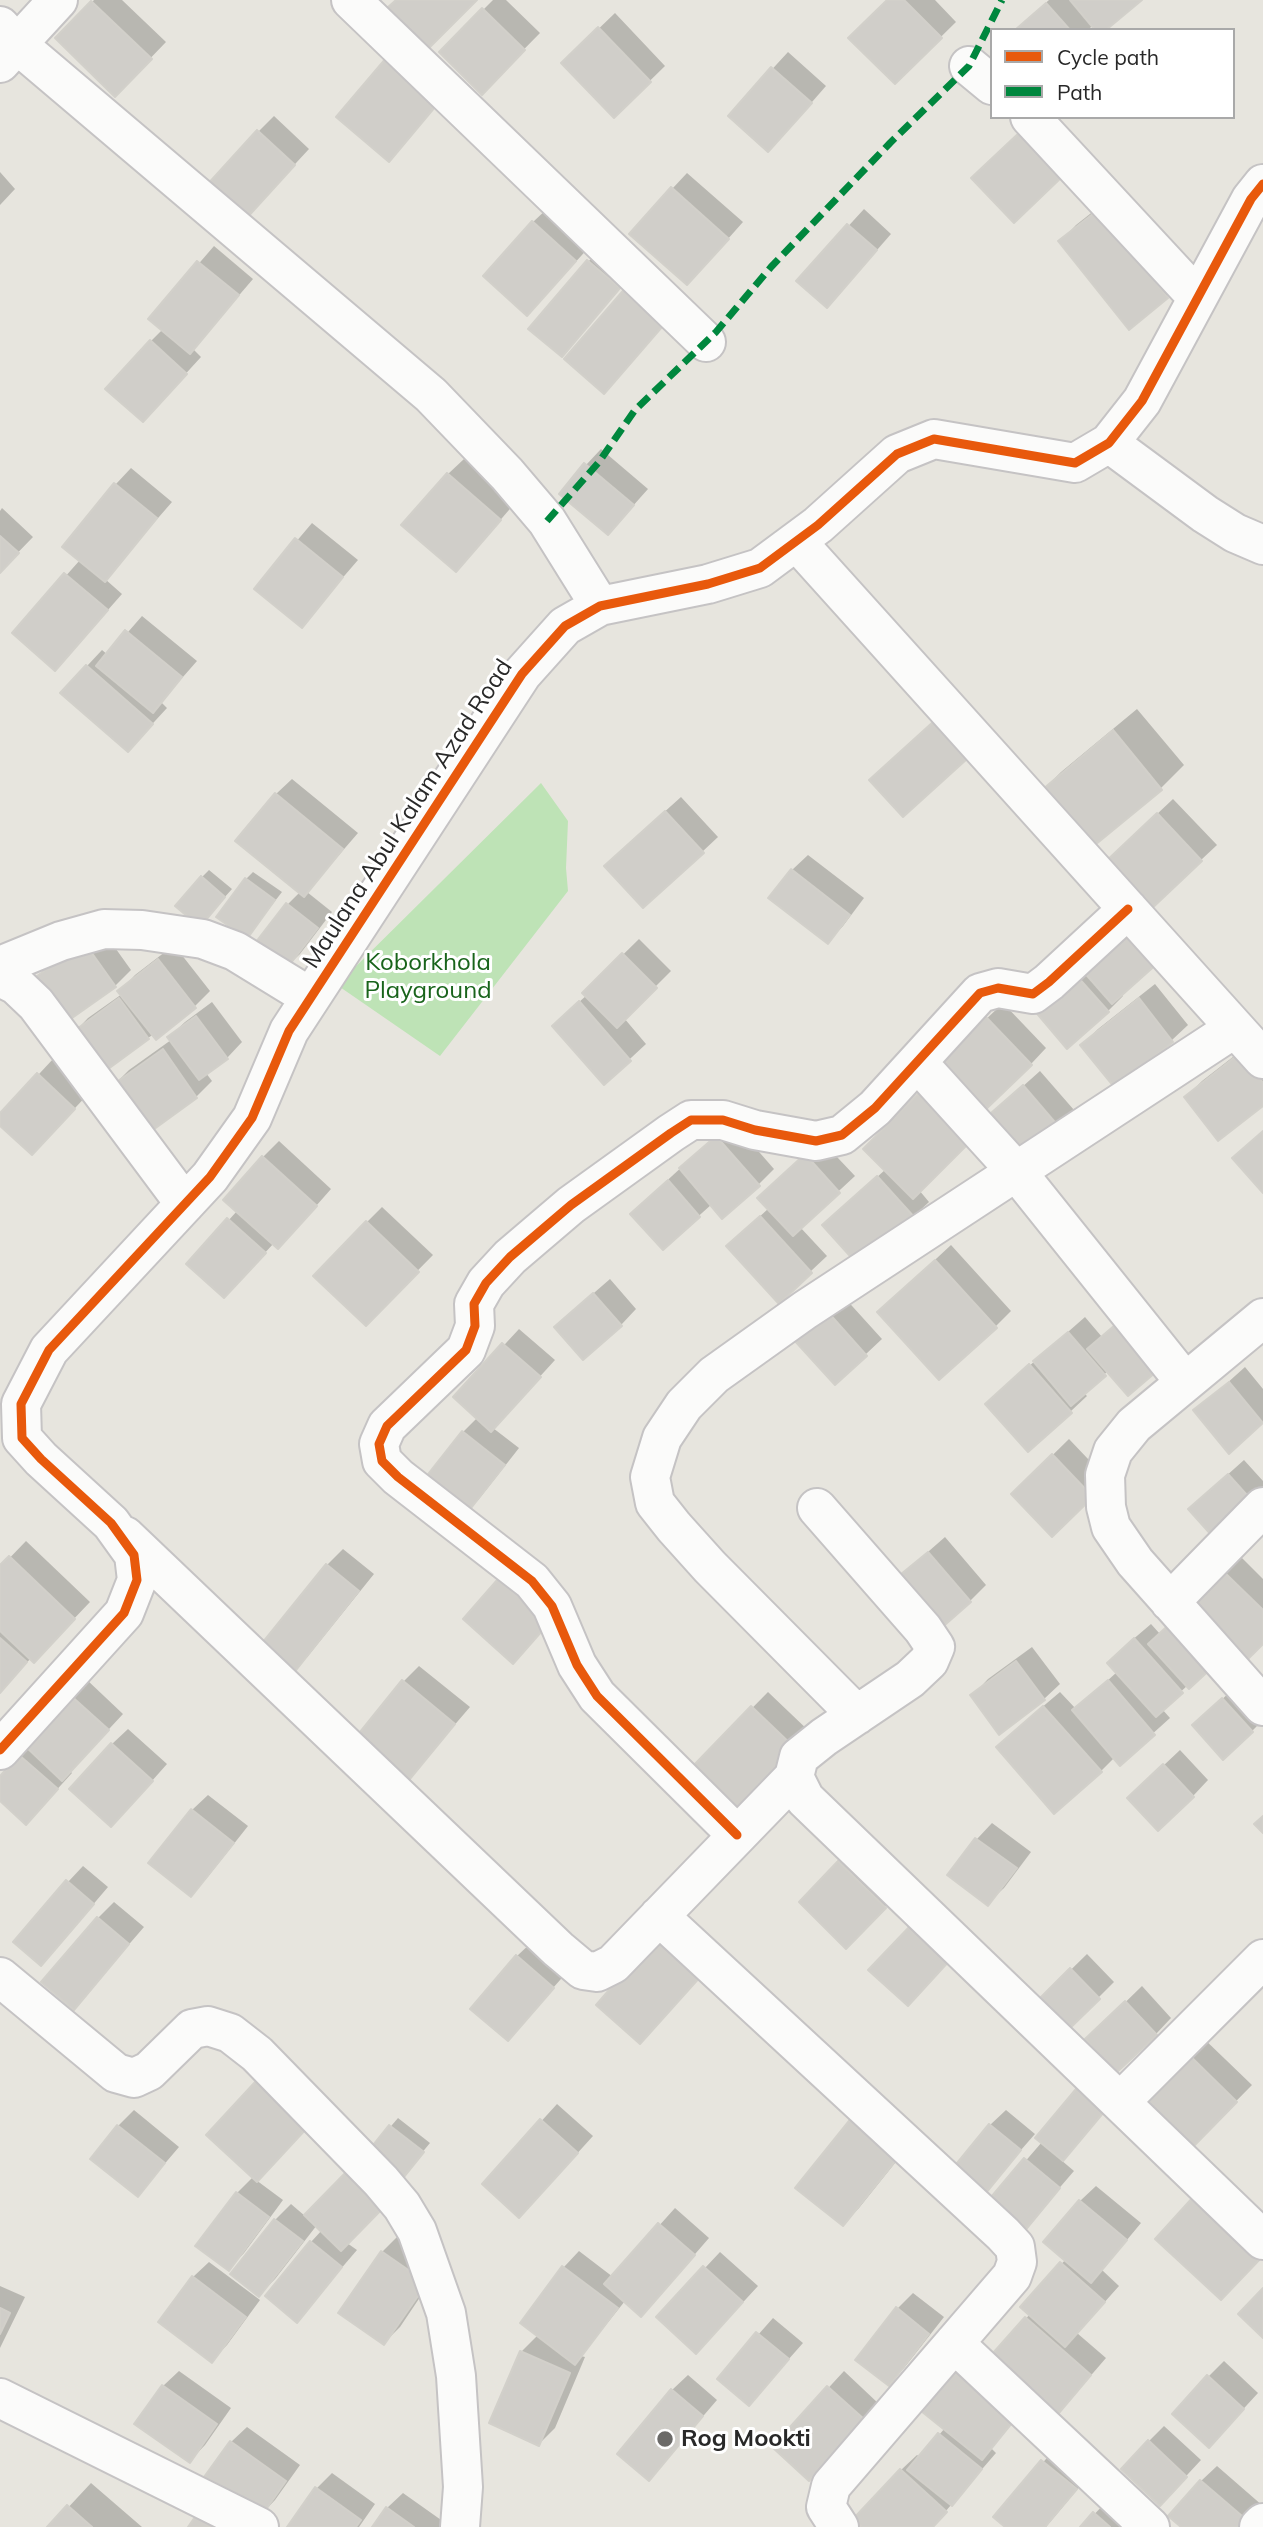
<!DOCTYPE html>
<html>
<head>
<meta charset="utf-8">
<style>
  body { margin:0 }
  #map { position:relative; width:1263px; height:2527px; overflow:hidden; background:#e7e5de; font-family:Mulish,sans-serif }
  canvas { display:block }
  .legend { position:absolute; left:990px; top:28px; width:245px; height:91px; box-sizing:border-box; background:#fff; border:2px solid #a9a9a9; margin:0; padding:9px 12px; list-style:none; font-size:21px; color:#282828 }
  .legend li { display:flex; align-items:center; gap:14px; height:35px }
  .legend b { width:35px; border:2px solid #a9a9a9 }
</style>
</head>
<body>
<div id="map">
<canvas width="1263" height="2527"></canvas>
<ul class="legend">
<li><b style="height:9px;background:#e8590c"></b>Cycle path</li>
<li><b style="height:9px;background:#00873e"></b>Path</li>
</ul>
</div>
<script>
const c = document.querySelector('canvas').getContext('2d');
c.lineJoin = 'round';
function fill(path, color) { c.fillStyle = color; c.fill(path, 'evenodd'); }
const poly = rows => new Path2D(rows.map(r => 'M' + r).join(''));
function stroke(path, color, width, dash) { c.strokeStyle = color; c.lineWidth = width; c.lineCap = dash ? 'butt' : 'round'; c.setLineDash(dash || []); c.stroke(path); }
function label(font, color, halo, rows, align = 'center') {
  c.font = font + ' Mulish,sans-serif'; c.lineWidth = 6; c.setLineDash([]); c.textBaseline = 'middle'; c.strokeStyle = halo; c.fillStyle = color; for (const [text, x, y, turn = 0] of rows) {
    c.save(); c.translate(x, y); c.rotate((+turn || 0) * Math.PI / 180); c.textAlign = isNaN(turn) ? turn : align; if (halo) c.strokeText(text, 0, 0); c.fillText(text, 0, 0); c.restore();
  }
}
fill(poly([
  [541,783,568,821,566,868,568,891,440,1056,337,985]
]), '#bee3b6');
fill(poly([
  [94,0,122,0,166,42,115,95,57,38],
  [493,0,506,0,540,33,482,92,441,52],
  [889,0,935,0,956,22,895,82],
  [1049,0,1139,0,1093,25,1088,30,1015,30],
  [615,13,665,66,614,116,563,63],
  [788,52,826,86,784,134,730,115],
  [274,116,309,149,259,203,258,132],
  [0,172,15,189,0,205],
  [687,173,743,222,703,267,672,189],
  [1114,195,1183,281,1129,327,1061,241,1076,225],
  [549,207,591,245,543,298,533,222],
  [864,209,891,234,842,290,799,280],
  [214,246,253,279,193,349,201,357,158,404,151,341,163,329,151,319],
  [603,246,635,272,562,355,588,262],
  [601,449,648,489,623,517,586,465],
  [464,459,515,503,471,554,448,474],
  [131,468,172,502,105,579,122,594,70,653,15,633,80,560,65,547,116,484],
  [2,508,33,537,0,571,0,511],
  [312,523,358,560,301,626,256,589],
  [142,616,197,661,161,702,167,708,143,734,87,666,102,650,108,655],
  [1137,709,1184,765,1161,788,1085,851,1038,795,1061,772],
  [292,779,358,833,307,892,332,912,300,954,284,969,287,905,300,892,276,794],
  [681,797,718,837,702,852,622,850],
  [1173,799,1217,845,1201,860,1120,849],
  [808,855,864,898,843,926,828,942,792,870],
  [209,870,232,889,207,917,202,877],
  [253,872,282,892,247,937,246,879],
  [101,928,131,970,115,986,35,979,51,963],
  [639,939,671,971,624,1018,646,1044,604,1083,570,1010,587,995,584,993],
  [174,945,210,991,195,1006,148,1038,73,1034,88,1018,122,994,120,991,135,975],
  [1101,955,1123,996,1108,1011,1036,1010],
  [1155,984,1188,1025,1172,1040,1115,1086,1082,1045,1098,1029],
  [212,1002,242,1042,227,1058,206,1073,212,1081,196,1097,146,1132,113,1086,129,1070,171,1040,169,1037,185,1022],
  [1003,1003,1046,1048,1031,1064,954,1050],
  [1256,1039,1263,1047,1263,1104,1186,1097,1202,1081],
  [53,1059,90,1092,48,1137,0,1124,0,1116],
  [1040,1071,1074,1110,1058,1126,987,1122,919,1190,929,1202,913,1217,824,1225,886,1169,984,1121],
  [732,1121,774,1169,758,1185,712,1204,663,1248,648,1198],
  [821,1140,855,1176,800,1227,827,1256,779,1301,744,1231,769,1208],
  [279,1141,331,1189,294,1231,274,1243,240,1280,189,1264,237,1211,263,1157],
  [382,1207,433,1255,366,1323,367,1222],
  [951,1245,1011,1311,995,1327,895,1297],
  [610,1279,636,1309,621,1325,572,1312],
  [843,1296,882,1339,835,1383,812,1324],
  [1085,1317,1102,1337,1108,1371,1084,1393,1087,1396,1071,1411,1028,1449,1003,1389],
  [519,1329,555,1360,493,1428,519,1448,479,1499,464,1514,463,1432,478,1417,456,1397],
  [1245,1367,1263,1389,1263,1423,1229,1451,1196,1411],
  [1069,1439,1108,1480,1052,1534,1013,1494],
  [1244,1460,1263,1481,1263,1491,1252,1502,1206,1494],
  [945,1537,986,1585,970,1601,897,1579],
  [26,1541,90,1602,49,1645,31,1658,0,1692,0,1568],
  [343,1549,374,1574,308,1656,293,1672,262,1646,327,1565],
  [1241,1557,1263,1579,1263,1642,1227,1638,1188,1685,1162,1709,1170,1718,1120,1763,1115,1757,1101,1771,1014,1731,1060,1692,1076,1709,1117,1672,1124,1647,1151,1624,1160,1634,1193,1606],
  [1032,1647,1060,1684,1044,1699,973,1695,988,1679],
  [419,1666,470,1707,409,1778,403,1682],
  [86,1679,123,1714,70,1771,72,1773,41,1807,0,1799,0,1779],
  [1239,1684,1263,1720,1252,1731,1210,1710],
  [768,1692,811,1733,738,1808,695,1766],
  [128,1729,167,1764,127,1809,112,1744],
  [1180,1750,1208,1780,1193,1796,1145,1783],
  [208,1795,248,1826,206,1879,191,1895,192,1810],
  [992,1823,1031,1852,1004,1888,988,1903,949,1875,977,1839],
  [855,1847,900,1891,846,1946,801,1902],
  [83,1866,108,1887,56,1948,68,1882],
  [114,1902,144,1927,74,2008,98,1918],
  [533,1941,568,1971,508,2039,517,1956],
  [1087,1954,1114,1982,1064,2032,1036,2004],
  [1142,1986,1171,2018,1156,2034,1103,2024],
  [1199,2034,1252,2085,1189,2149,1137,2097],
  [273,2066,256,2180,283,2200,244,2253,229,2269,237,2193,254,2176,208,2135],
  [1123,2089,1061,2160,1074,2171,1018,2236,984,2209,1042,2142],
  [557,2104,593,2136,535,2200,484,2184],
  [134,2110,179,2147,138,2195,118,2126],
  [1006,2110,1035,2134,985,2191,990,2125],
  [398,2118,430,2143,347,2243,357,2250,297,2320,311,2242,322,2230,317,2225,275,2279,259,2295,233,2274,275,2220,291,2204,305,2216,368,2153],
  [915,2138,859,2208,843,2224,797,2187],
  [1096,2186,1141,2223,1102,2270,1119,2286,1077,2333,1106,2358,1068,2402,1032,2400,991,2448,996,2453,932,2527,864,2527,901,2470,917,2455,920,2457,945,2428,954,2370,988,2362,1030,2314,1022,2307,1066,2259,1080,2201],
  [675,2208,709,2238,656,2299,625,2301,581,2356,585,2357,555,2428,539,2444,521,2352,538,2335,522,2322,564,2267,579,2251,613,2277],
  [398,2236,441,2266,400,2327,384,2343,382,2252],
  [720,2252,758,2286,712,2336,659,2317],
  [209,2262,260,2300,227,2345,212,2360,193,2277],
  [0,2286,25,2297,0,2348],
  [913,2293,944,2317,904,2368,888,2383,897,2309],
  [773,2318,803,2343,749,2404,719,2379],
  [1224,2361,1258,2393,1224,2430,1208,2377],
  [179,2371,231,2408,205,2445,190,2461,163,2386],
  [844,2371,879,2404,809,2479,774,2447],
  [688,2375,717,2400,649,2479,672,2390],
  [1164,2426,1201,2460,1175,2488,1149,2441],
  [247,2427,300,2465,275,2500,259,2517,190,2527,205,2506,231,2442],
  [1058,2445,1091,2473,1046,2527,1008,2527,996,2517],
  [1217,2466,1263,2506,1244,2527,1183,2527,1201,2481],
  [332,2473,375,2504,359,2527,289,2527,317,2488],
  [91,2483,142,2527,50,2527],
  [403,2493,451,2527,374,2527,387,2508],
  [1110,2498,1138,2527,1082,2527]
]), '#0003');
const building = poly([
  [396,0,477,0,428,49,387,8,396,0],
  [887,0,904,0,942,38,895,84,848,38,887,0],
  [1070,0,1142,0,1106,30,1095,30,1070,0],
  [91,1,152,59,115,97,55,38,91,1],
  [1046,3,1070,30,1015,30,1046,3],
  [482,8,525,50,482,95,439,52,482,8],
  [598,27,651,82,614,118,561,63,598,27],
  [387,57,440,101,389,162,336,117,387,57],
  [771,67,812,103,768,152,728,116,771,67],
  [257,130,295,165,244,221,206,186,257,130],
  [1021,131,1064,175,1014,223,971,178,1021,131],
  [671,187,729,239,687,285,629,234,671,187],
  [1098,210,1168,298,1129,330,1058,241,1098,210],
  [532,221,576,261,527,316,483,276,532,221],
  [847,224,877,250,827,308,796,281,847,224],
  [587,260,620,288,562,357,528,329,587,260],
  [197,261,239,295,190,354,148,319,197,261],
  [628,285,668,320,604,394,564,359,628,285],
  [150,340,187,374,143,422,105,389,150,340],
  [584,463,634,505,608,535,559,494,584,463],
  [447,473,501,520,456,572,401,525,447,473],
  [114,483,157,518,105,582,62,547,114,483],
  [0,536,19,553,0,573,0,536],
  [295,538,343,577,302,628,254,589,295,538],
  [64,573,108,610,55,671,12,633,64,573],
  [125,630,182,677,153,713,96,666,125,630],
  [86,665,153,724,128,752,60,693,86,665],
  [933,722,967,759,903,817,869,780,933,722],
  [1113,730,1162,790,1084,854,1036,795,1113,730],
  [275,793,343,849,304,897,235,841,275,793],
  [665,811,704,853,643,908,604,866,665,811],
  [1157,813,1202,861,1147,913,1102,865,1157,813],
  [791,869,850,915,828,944,768,898,791,869],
  [201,876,225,897,200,927,175,906,201,876],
  [245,878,275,900,247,939,216,917,245,878],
  [286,903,318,928,284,972,252,947,286,903],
  [1129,929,1159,962,1112,1004,1083,971,1129,929],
  [84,942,116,987,65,1023,33,979,84,942],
  [622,953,657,988,617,1028,582,993,622,953],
  [158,959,196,1008,156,1040,117,991,158,959],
  [1075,974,1109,1012,1067,1049,1034,1010,1075,974],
  [119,998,149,1039,100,1075,70,1034,119,998],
  [1139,998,1173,1042,1115,1088,1080,1045,1139,998],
  [579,1001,631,1061,604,1085,552,1026,579,1001],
  [196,1016,228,1059,199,1080,167,1037,196,1016],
  [986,1017,1032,1065,982,1113,936,1065,986,1017],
  [163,1049,197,1098,146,1135,111,1086,163,1049],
  [1240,1053,1263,1083,1263,1106,1218,1141,1184,1097,1240,1053],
  [37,1073,75,1109,32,1155,0,1126,0,1113,37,1073],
  [1023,1085,1059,1127,1018,1162,983,1120,1023,1085],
  [922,1090,972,1140,913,1199,863,1149,922,1090],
  [1263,1131,1263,1193,1232,1158,1263,1131],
  [716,1136,760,1186,722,1219,679,1168,716,1136],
  [805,1154,840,1193,793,1236,757,1198,805,1154],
  [262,1156,317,1206,278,1249,223,1200,262,1156],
  [877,1176,915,1218,859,1266,822,1225,877,1176],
  [668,1180,700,1217,663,1250,630,1214,668,1180],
  [760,1216,812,1273,779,1304,726,1246,760,1216],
  [227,1218,266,1253,224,1298,186,1264,227,1218],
  [366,1221,419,1272,366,1326,313,1276,366,1221],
  [935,1260,997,1328,939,1380,877,1312,935,1260],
  [593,1293,622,1326,583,1360,554,1327,593,1293],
  [826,1310,867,1356,835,1385,794,1340,826,1310],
  [1122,1319,1163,1366,1128,1396,1087,1349,1122,1319],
  [1068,1332,1106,1376,1071,1406,1033,1361,1068,1332],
  [502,1343,541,1377,491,1432,453,1397,502,1343],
  [1029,1364,1072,1413,1028,1452,985,1404,1029,1364],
  [1229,1382,1263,1423,1229,1454,1193,1410,1229,1382],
  [462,1431,505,1465,464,1517,421,1483,462,1431],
  [1052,1454,1093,1497,1052,1537,1011,1494,1052,1454],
  [1228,1474,1254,1503,1214,1538,1188,1509,1228,1474],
  [928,1552,971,1602,938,1631,895,1579,928,1552],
  [9,1556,75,1619,34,1663,0,1631,0,1565,9,1556],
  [326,1564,359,1591,293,1674,259,1647,326,1564],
  [1224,1572,1263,1610,1263,1644,1247,1660,1191,1606,1224,1572],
  [498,1579,549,1623,513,1664,463,1619,498,1579],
  [1175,1619,1216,1664,1189,1689,1148,1644,1175,1619],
  [0,1638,27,1662,0,1693,0,1638],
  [1134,1638,1183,1693,1156,1717,1107,1663,1134,1638],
  [1016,1661,1045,1700,999,1735,970,1695,1016,1661],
  [402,1680,455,1724,409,1780,356,1737,402,1680],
  [1108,1680,1155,1735,1120,1766,1072,1710,1108,1680],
  [69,1694,109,1730,62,1781,23,1744,69,1694],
  [1222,1698,1253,1732,1223,1760,1192,1725,1222,1698],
  [751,1706,797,1750,738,1811,693,1766,751,1706],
  [1043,1706,1102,1772,1054,1814,996,1747,1043,1706],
  [111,1743,153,1781,111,1827,69,1789,111,1743],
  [19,1755,58,1789,26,1825,0,1801,0,1776,19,1755],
  [1163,1764,1194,1797,1158,1831,1127,1798,1163,1764],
  [191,1809,234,1843,191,1897,148,1863,191,1809],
  [1263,1816,1263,1833,1254,1824,1263,1816],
  [975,1838,1017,1868,988,1906,947,1875,975,1838],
  [838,1861,886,1908,846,1949,799,1902,838,1861],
  [66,1880,94,1904,41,1966,13,1942,66,1880],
  [97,1917,129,1944,74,2010,41,1982,97,1917],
  [912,1924,951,1959,908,2006,868,1970,912,1924],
  [656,1936,701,1976,640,2044,596,2005,656,1936],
  [516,1955,554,1988,508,2041,470,2009,516,1955],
  [1070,1968,1100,1999,1064,2034,1034,2004,1070,1968],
  [1125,2001,1157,2035,1116,2073,1085,2039,1125,2001],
  [1182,2048,1237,2102,1189,2151,1134,2097,1182,2048],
  [256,2081,307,2128,257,2182,206,2135,256,2081],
  [1081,2083,1109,2106,1063,2161,1035,2138,1081,2083],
  [853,2116,901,2154,843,2226,795,2188,853,2116],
  [540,2119,578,2153,519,2218,482,2184,540,2119],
  [989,2124,1021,2150,985,2194,953,2168,989,2124],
  [117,2125,165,2163,138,2197,90,2159,117,2125],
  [389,2125,424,2152,399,2183,365,2155,389,2125],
  [1024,2158,1060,2188,1018,2239,981,2209,1024,2158],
  [351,2167,388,2203,341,2251,304,2215,351,2167],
  [236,2192,269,2217,229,2271,195,2246,236,2192],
  [1195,2195,1263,2256,1221,2300,1155,2239,1195,2195],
  [1079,2200,1127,2240,1091,2283,1043,2242,1079,2200],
  [274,2219,303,2241,259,2297,230,2274,274,2219],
  [658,2223,695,2255,641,2317,604,2284,658,2223],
  [310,2241,342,2267,297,2323,265,2296,310,2241],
  [381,2251,427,2283,384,2345,338,2313,381,2251],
  [1060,2262,1105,2302,1065,2347,1020,2307,1060,2262],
  [562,2266,618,2308,575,2365,520,2323,562,2266],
  [703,2266,743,2302,696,2354,656,2317,703,2266],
  [192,2276,246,2317,212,2363,158,2322,192,2276],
  [1263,2288,1263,2338,1238,2314,1263,2288],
  [896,2307,929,2334,889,2386,855,2360,896,2307],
  [0,2308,10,2313,0,2334,0,2308],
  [1025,2317,1091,2375,1053,2420,985,2362,1025,2317],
  [756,2332,789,2359,749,2406,717,2379,756,2332],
  [520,2351,570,2373,539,2446,489,2423,520,2351],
  [953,2369,1016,2418,982,2460,921,2411,953,2369],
  [1207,2375,1244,2409,1209,2448,1172,2414,1207,2375],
  [162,2385,217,2424,190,2463,134,2424,162,2385],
  [827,2386,865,2420,809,2481,772,2447,827,2386],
  [671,2389,703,2416,649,2481,617,2454,671,2389],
  [938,2433,982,2469,952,2506,907,2470,938,2433],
  [1148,2440,1187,2477,1160,2506,1121,2469,1148,2440],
  [230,2441,286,2481,260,2518,204,2477,230,2441],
  [1041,2460,1077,2489,1045,2527,1005,2527,993,2517,1041,2460],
  [900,2469,947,2512,933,2527,862,2527,853,2519,900,2469],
  [1200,2480,1249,2522,1244,2527,1181,2527,1168,2516,1200,2480],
  [315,2487,361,2520,356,2527,287,2527,315,2487],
  [204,2504,236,2527,188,2527,204,2504],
  [67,2505,92,2527,47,2527,67,2505],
  [386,2507,414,2527,372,2527,386,2507],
  [1093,2512,1110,2527,1080,2527,1093,2512]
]);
fill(building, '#d0cec9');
stroke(building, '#d2d0ca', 2);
const minor = poly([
  [351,0,706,342],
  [0,26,18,45,431,395,507,474,547,521,600,606],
  [0,63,58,0],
  [969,66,992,85],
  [1030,117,1197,297],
  [1109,443,1205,514,1235,533,1263,545],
  [797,542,1263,1059],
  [0,966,61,941,104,929,142,930,203,939,235,951,310,997],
  [0,977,16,985,36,1004,185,1204],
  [917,1062,1016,1171,1185,1382],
  [1263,1318,1134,1425,1113,1451,1105,1475,1106,1507,1111,1527,1135,1562,1263,1706],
  [817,1508,923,1629,935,1647,929,1661,910,1679,824,1737,799,1757,794,1777,805,1799,1263,2240],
  [125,1536,558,1949,583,1970,597,1972,613,1964,794,1777],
  [1170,1602,1263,1507],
  [857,1715,710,1567,674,1527,655,1503,650,1477,662,1438,684,1405,714,1375,805,1310,1235,1028],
  [0,1750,124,1613,137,1580,134,1555,111,1523,41,1459,22,1438,21,1404,49,1350,210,1177,252,1118,289,1031,522,674,565,626,600,606,708,584,760,568,818,525,897,454,934,439,1075,463,1109,443,1142,401,1251,199,1263,184],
  [737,1835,597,1696,577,1665,552,1606,532,1581,398,1477,382,1461,379,1444,387,1426,466,1350,475,1326,474,1304,486,1283,510,1257,571,1205,671,1133,691,1120,723,1120,755,1130,816,1141,842,1135,875,1108,980,993,998,988,1033,994,1049,982,1128,909],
  [659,1916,1003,2234,1015,2247,1017,2262,1012,2276,831,2486,826,2507,839,2527],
  [0,1977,116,2073,134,2078,149,2071,192,2029,208,2026,230,2033,257,2054,381,2181,402,2206,417,2231,446,2313,456,2376,463,2487,460,2527],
  [1120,2102,1263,1959],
  [954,2343,1150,2527],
  [0,2398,259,2527],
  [1259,2527,1263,2523]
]);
stroke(minor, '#c5c3c4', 42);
stroke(minor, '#fbfbfa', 38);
stroke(poly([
  [547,521,599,462,635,410,716,332,771,267,890,143,969,66,1002,0]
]), '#00873e', 7, [14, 7]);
stroke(poly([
  [0,1750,124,1613,137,1580,134,1555,111,1523,41,1459,22,1438,21,1404,49,1350,210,1177,252,1118,289,1031,522,674,565,626,600,606,708,584,760,568,818,525,897,454,934,439,1075,463,1109,443,1142,401,1251,199,1263,184],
  [737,1835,597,1696,577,1665,552,1606,532,1581,398,1477,382,1461,379,1444,387,1426,466,1350,475,1326,474,1304,486,1283,510,1257,571,1205,671,1133,691,1120,723,1120,755,1130,816,1141,842,1135,875,1108,980,993,998,988,1033,994,1049,982,1128,909]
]), '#e8590c', 9);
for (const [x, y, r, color] of [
  [665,2439,9,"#6b6a68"]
]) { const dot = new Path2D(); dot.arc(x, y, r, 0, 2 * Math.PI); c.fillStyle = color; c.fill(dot); stroke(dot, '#fff', 2.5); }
label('24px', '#282828', '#fff', [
  ["Maulana Abul Kalam Azad Road",408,814,-57]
]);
label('24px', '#19641b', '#fff', [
  ["Koborkhola",428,963],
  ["Playground",428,991]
]);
label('bold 24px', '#282828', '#fff', [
  ["Rog Mookti",681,2439]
], 'left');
</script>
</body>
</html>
